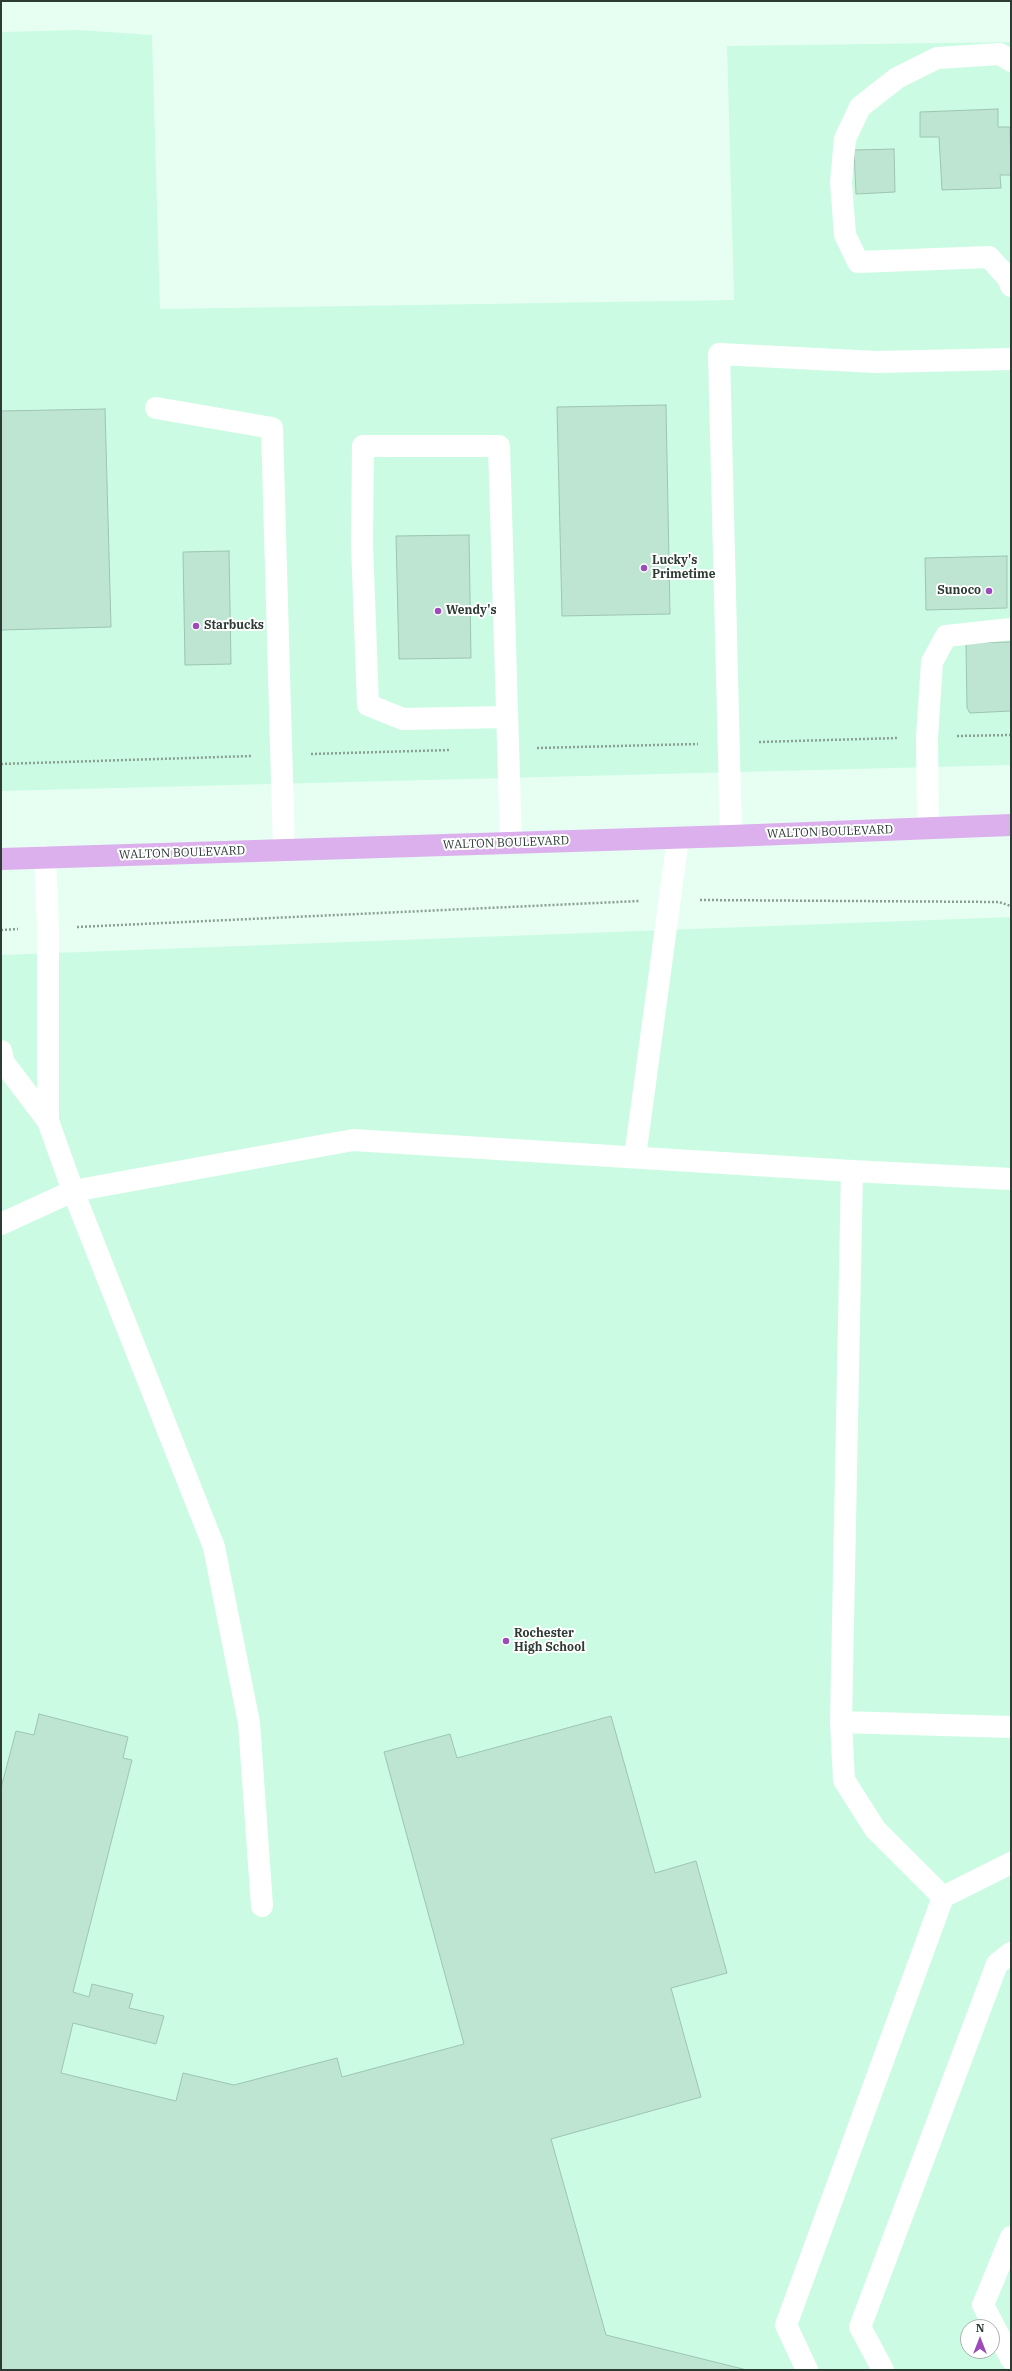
<!DOCTYPE html>
<html>
<head>
<meta charset="utf-8">
<style>
  body { margin:0 }
  #map { position:relative; width:1012px; height:2371px; overflow:hidden; background:#e7fff2; font-family:"IBM Plex Serif",serif }
  canvas { display:block }
  .frame { position:absolute; inset:0; border:2px solid #2c3c34; pointer-events:none }
  .north { position:absolute; left:960px; top:2319px; width:40px; height:40px; box-sizing:border-box; background:#fff; border:1px solid #abb1ae; border-radius:50%; rotate:0deg; font-size:11px; font-weight:700; line-height:16px; text-align:center; color:#2c3c34 }
  .north::after { content:''; display:block; margin:auto; width:14px; height:18px; background:#9c4bbb; clip-path:polygon(50% 0,100% 100%,50% 72%,0 100%) }
</style>
</head>
<body>
<div id="map">
<canvas width="1012" height="2371"></canvas>
<div class="frame"></div>
<div class="north">N</div>
</div>
<script>
const c = document.querySelector('canvas').getContext('2d');
c.lineJoin = 'round';
function fill(path, color) { c.fillStyle = color; c.fill(path, 'evenodd'); }
const poly = rows => new Path2D(rows.map(r => 'M' + r).join(''));
function stroke(path, color, width, dash) { c.strokeStyle = color; c.lineWidth = width; c.lineCap = dash ? 'butt' : 'round'; c.setLineDash(dash || []); c.stroke(path); }
function label(font, color, halo, rows, align = 'center') {
  c.font = font + ' "IBM Plex Serif",serif'; c.lineWidth = 4; c.setLineDash([]); c.textBaseline = 'middle'; c.strokeStyle = halo; c.fillStyle = color; for (const [text, x, y, turn = 0] of rows) {
    c.save(); c.translate(x, y); c.rotate((+turn || 0) * Math.PI / 180); c.textAlign = isNaN(turn) ? turn : align; if (halo) c.strokeText(text, 0, 0); c.fillText(text, 0, 0); c.restore();
  }
}
fill(poly([
  [79,30,152,35,160,309,734,300,727,46,1011,42,1011,765,1,791,1,32],
  [1011,917,1011,2370,1,2370,1,955],
  [968,2327,992,2327,992,2351,968,2351]
]), '#cbfce3');
const building = poly([
  [998,109,998,127,1010,127,1011,175,1000,175,1001,188,942,190,939,137,920,137,920,112,998,109],
  [894,149,895,192,856,194,854,150,894,149],
  [666,405,670,614,562,616,557,407,666,405],
  [105,409,111,627,1,630,1,411,105,409],
  [469,535,471,658,399,659,396,536,469,535],
  [229,551,231,664,185,665,183,552,229,551],
  [1007,556,1007,608,926,610,925,558,1007,556],
  [1011,642,1011,711,970,713,967,708,966,646,968,643,1011,642],
  [39,1714,128,1737,123,1758,132,1760,73,1992,89,1997,92,1984,133,1994,129,2008,164,2016,156,2044,73,2023,61,2073,176,2101,183,2073,234,2085,337,2058,342,2077,464,2044,384,1752,450,1734,457,1758,611,1716,655,1873,696,1861,727,1973,671,1988,701,2097,551,2139,606,2335,747,2370,1,2370,1,1788,16,1731,34,1735,39,1714]
]);
fill(building, '#bee5d1');
stroke(building, '#9ec5b1', 1);
stroke(poly([
  [957,736,1011,735],
  [759,742,898,738],
  [537,748,698,744],
  [311,754,450,750],
  [1,764,252,756],
  [700,900,999,902,1011,906],
  [77,927,639,901],
  [1,930,18,929]
]), '#8a9e93', 2.5, [2, 2]);
stroke(poly([
  [1011,61,1000,54,937,58,897,78,860,107,845,139,841,182,845,235,858,262,989,257,1008,278,1011,286],
  [156,408,272,428,284,850],
  [506,717,403,719,368,705,362,544,363,446,499,446,511,843],
  [928,828,927,737,932,662,946,636,1011,629],
  [731,836,719,354,876,362,1011,359],
  [45,857,48,928,48,1121],
  [1,1051,4,1063,48,1121,73,1191,214,1547,249,1723,262,1906],
  [635,1157,678,838],
  [852,1171,841,1722,1011,1727],
  [1,1224,73,1191,353,1140,852,1171,1011,1179],
  [841,1722,844,1780,875,1829,943,1897],
  [1011,2237,983,2305,1011,2359],
  [807,2370,786,2325,943,1897,1011,1863],
  [883,2370,860,2327,997,1964,1011,1953]
]), '#fff', 22);
stroke(poly([
  [1,859,731,836,1011,825]
]), '#dcb0ed', 22);
for (const [x, y, r, color] of [
  [644,568,4,"#9c4bbb"],
  [989,591,4,"#9c4bbb"],
  [438,611,4,"#9c4bbb"],
  [196,626,4,"#9c4bbb"],
  [506,1641,4,"#9c4bbb"]
]) { const dot = new Path2D(); dot.arc(x, y, r, 0, 2 * Math.PI); c.fillStyle = color; c.fill(dot); stroke(dot, '#fff', 1.5); }
label('bold 12px', '#2c3c34', '#fff', [
  ["Lucky's",652,561],
  ["Primetime",652,575],
  ["Sunoco",981,591,"right"],
  ["Wendy's",446,611],
  ["Starbucks",204,626],
  ["Rochester",514,1634],
  ["High School",514,1648]
], 'left');
label('12px', '#2c3c34', '#fff', [
  ["WALTON BOULEVARD",830,832,-2],
  ["WALTON BOULEVARD",506,843,-2],
  ["WALTON BOULEVARD",182,853,-2]
]);
</script>
</body>
</html>
